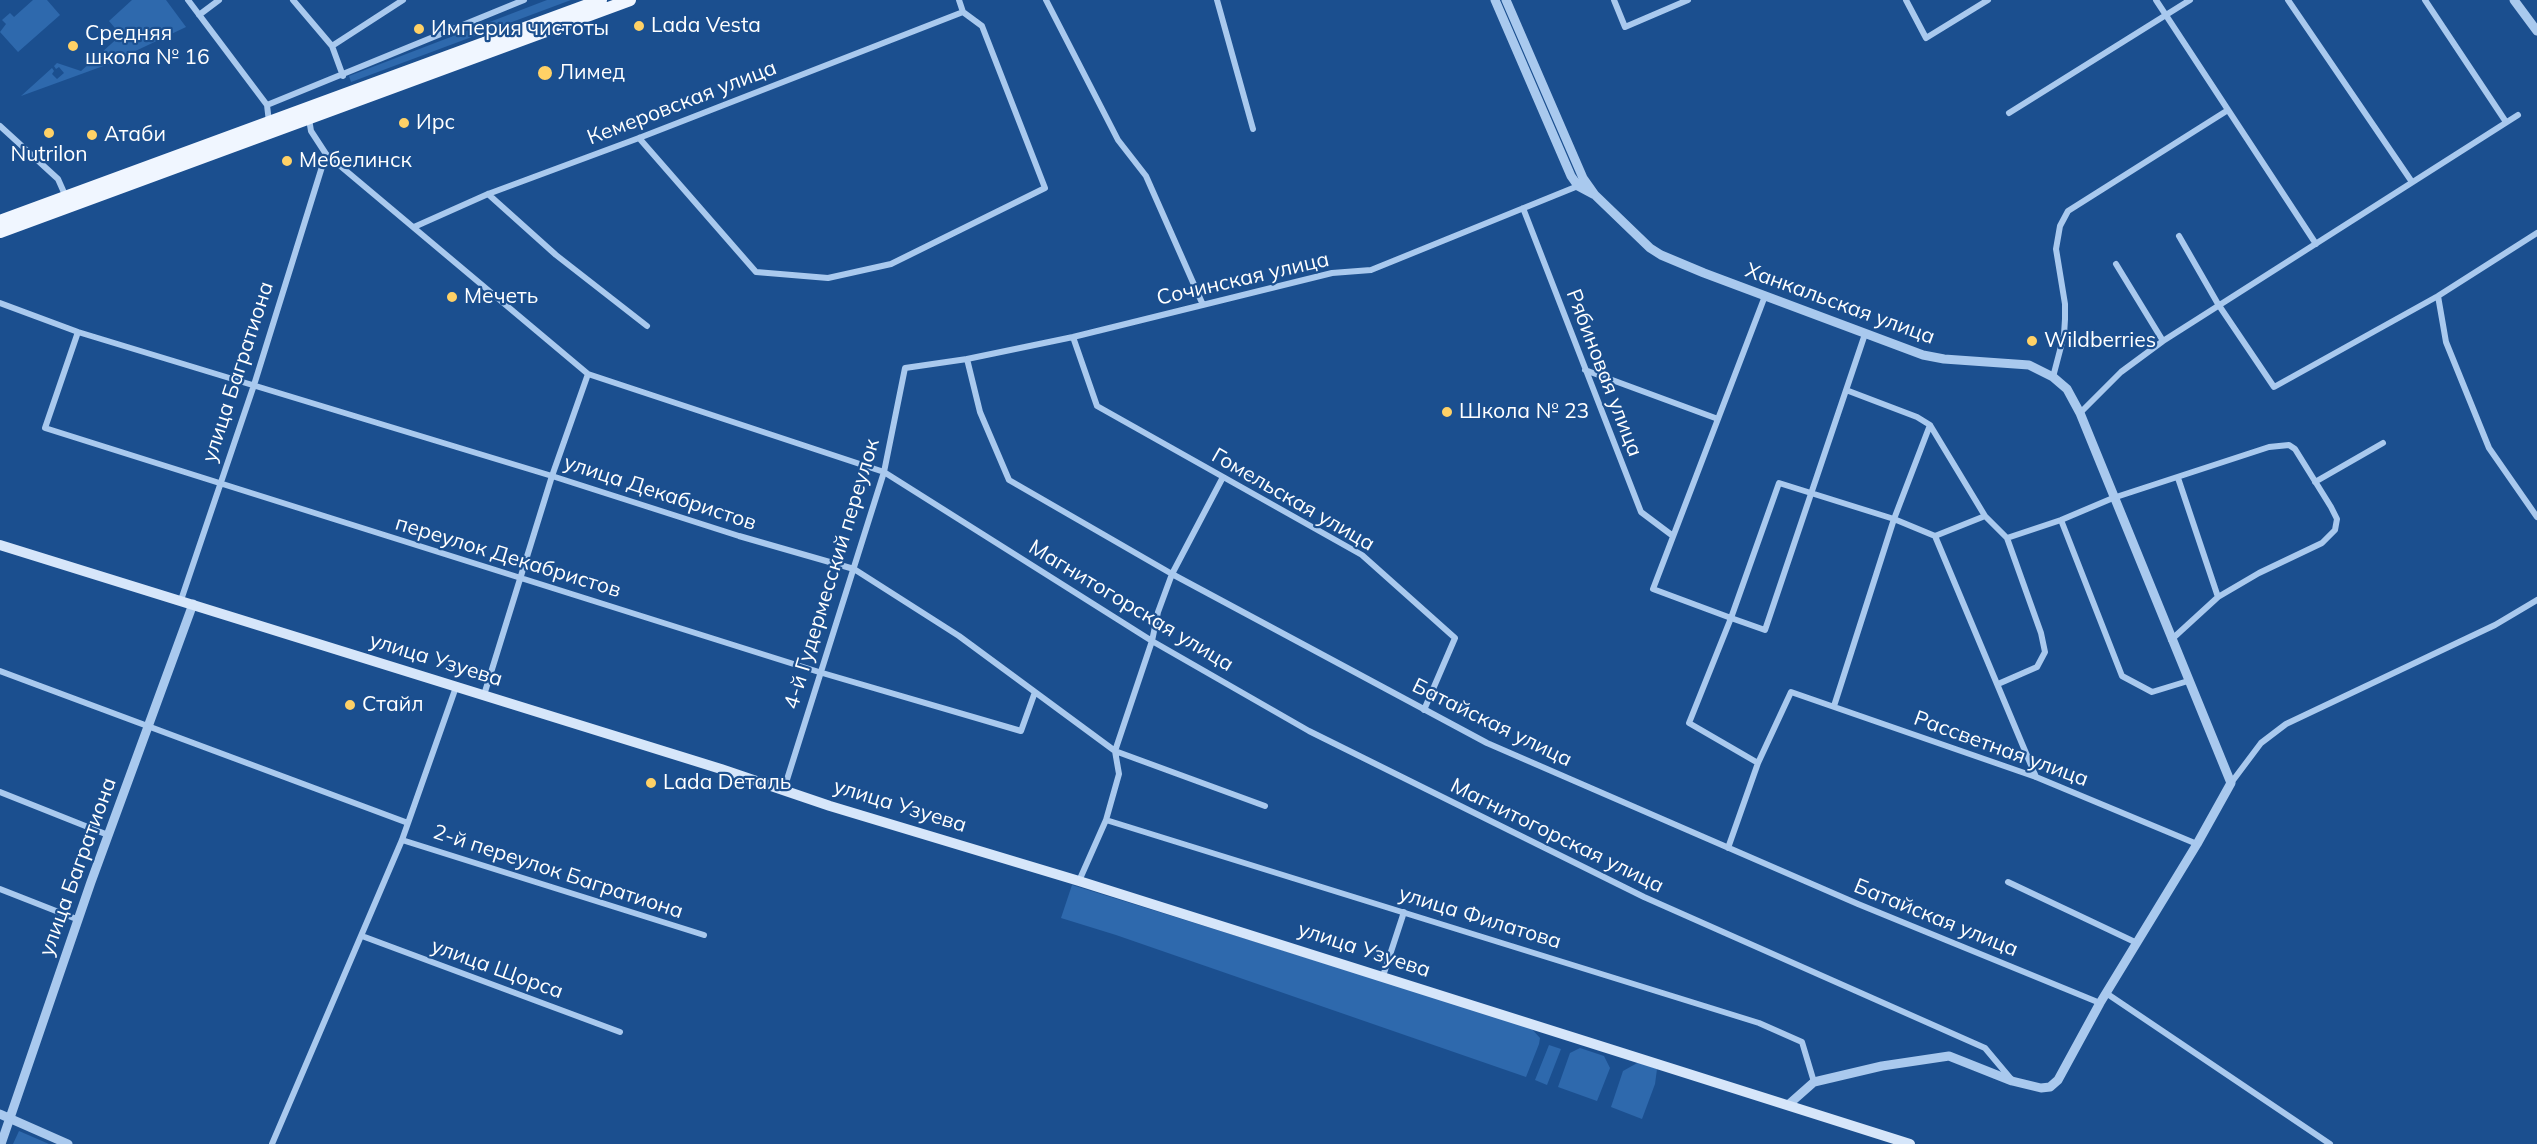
<!DOCTYPE html>
<html>
<head>
<meta charset="utf-8">
<style>
  body { margin:0 }
  canvas { display:block; background:#1b4f8f }
</style>
</head>
<body>
<canvas width="2537" height="1144"></canvas>
<script>
const c = document.querySelector('canvas').getContext('2d');
c.lineJoin = 'round';
function fill(path, color) { c.fillStyle = color; c.fill(path, 'evenodd'); }
const poly = rows => new Path2D(rows.map(r => 'M' + r).join(''));
function stroke(path, color, width, dash) { c.strokeStyle = color; c.lineWidth = width; c.lineCap = dash ? 'butt' : 'round'; c.setLineDash(dash || []); c.stroke(path); }
function label(font, color, halo, rows, align = 'center') {
  c.font = font + ' Mulish,sans-serif'; c.lineWidth = 4.5; c.setLineDash([]); c.textBaseline = 'middle'; c.strokeStyle = halo; c.fillStyle = color; for (const [text, x, y, turn = 0] of rows) {
    c.save(); c.translate(x, y); c.rotate((+turn || 0) * Math.PI / 180); c.textAlign = isNaN(turn) ? turn : align; if (halo) c.strokeText(text, 0, 0); c.fillText(text, 0, 0); c.restore();
  }
}
fill(poly([
  [33,0,47,0,60,15,18,52,0,32,6,24,2,20,10,13,14,17],
  [132,0,166,0,186,27,106,65,21,96,52,68,54,71,52,74,57,79,64,73,59,67,56,69,54,66,57,63,81,71,121,35,109,21],
  [547,0,571,0,351,82,349,76],
  [1072,885,1530,1027,1540,1038,1539,1044,1526,1077,1116,935,1061,918],
  [1549,1045,1561,1049,1547,1085,1535,1080],
  [1580,1048,1604,1056,1610,1068,1597,1101,1558,1087,1570,1053],
  [1639,1062,1657,1069,1655,1084,1642,1119,1611,1107,1623,1071],
  [19,1131,49,1144,13,1144]
]), '#2e69ad');
stroke(poly([
  [188,0,267,105,269,122],
  [293,0,332,46,343,76],
  [1046,0,1118,140,1146,176,1203,305],
  [1217,0,1253,129],
  [1614,0,1625,27,1688,0],
  [1906,0,1926,38,1988,0],
  [2156,0,2316,244],
  [2288,0,2412,182],
  [2425,0,2506,122],
  [199,15,219,0],
  [332,46,403,0],
  [267,105,524,0],
  [2009,113,2190,0],
  [311,117,309,119,311,131,326,154,588,374,884,472,1152,641,1309,731,1644,897,1985,1048,2011,1079],
  [0,126,58,179,66,197],
  [639,138,756,272,828,278,891,264,1045,188,982,26,963,12,959,0],
  [488,194,556,255,647,326],
  [1523,208,1641,512,1673,536],
  [414,227,488,194,639,138,963,12],
  [2179,236,2218,304,2274,387,2438,296,2537,233],
  [2116,264,2163,341],
  [1765,296,1653,589,1731,618,1765,630,1865,334],
  [2438,296,2446,342,2489,448,2537,517],
  [0,303,78,332,552,476,739,536,854,569,959,636,1115,751,1265,806],
  [78,332,45,428,819,672,1021,731,1035,692],
  [1073,337,1097,406,1362,555,1455,638,1424,710],
  [967,359,980,412,1009,480,1172,574,1487,743,1858,904,2100,1003],
  [1585,370,1718,419],
  [2053,377,2064,335,2065,319,2065,304,2056,249,2060,226,2068,211,2228,110],
  [1846,390,1917,417,1930,425,1985,516,2007,538,2041,633,2045,652,2037,667,1998,684],
  [2080,413,2121,372,2163,341,2518,115],
  [2178,478,2218,597],
  [2315,482,2383,443],
  [2061,520,2122,676,2152,692,2188,681],
  [1935,536,2036,777],
  [2007,538,2061,520,2113,498,2269,447,2289,445,2295,449,2331,507,2337,519,2335,530,2322,543,2259,573,2218,597,2171,640],
  [181,600,254,385,326,154],
  [0,671,408,823],
  [484,695,552,476,588,374],
  [1834,706,1894,519,1930,425],
  [1758,763,1689,723,1731,618,1779,483,1894,519,1935,536,1985,516],
  [2231,783,2261,743,2286,724,2495,625,2537,600],
  [784,789,884,472,905,368,967,359,1073,337,1332,273,1371,270,1578,186],
  [0,792,108,835],
  [1106,820,1759,1023,1802,1042,1814,1082],
  [402,840,704,935],
  [1728,848,1758,763,1791,692,2036,777,2197,844],
  [1079,881,1106,820,1119,774,1115,751,1152,641,1158,612,1172,574,1223,477],
  [2008,882,2137,943],
  [0,889,79,920],
  [362,936,620,1032],
  [1383,976,1404,912],
  [2106,993,2330,1144],
  [272,1144,402,840,456,687]
]), '#a9c9ee', 6);
stroke(poly([
  [1495,0,1571,176,1578,186,1593,194],
  [1506,0,1583,178,1595,195,1650,248,1661,255,1704,273,1923,355,1944,359,2029,365,2053,377,2067,389,2080,413,2231,783,2197,844,2100,1003,2058,1080,2050,1087,2041,1088,2012,1081,1949,1056,1882,1066,1814,1082,1788,1105],
  [2514,0,2537,31],
  [0,1114,68,1144],
  [1,1144,91,882,193,604]
]), '#a9c9ee', 9);
stroke(poly([
  [0,545,721,769,830,806,1079,881,1910,1144]
]), '#d6e6fa', 10);
stroke(poly([
  [0,221,601,0],
  [0,232,630,0]
]), '#f0f6ff', 12);
for (const [x, y, r, color] of [
  [639,26,6,"#ffd166"],
  [419,29,6,"#ffd166"],
  [73,46,6,"#ffd166"],
  [545,73,8,"#ffd166"],
  [404,123,6,"#ffd166"],
  [49,133,6,"#ffd166"],
  [92,135,6,"#ffd166"],
  [287,161,6,"#ffd166"],
  [452,297,6,"#ffd166"],
  [2032,341,6,"#ffd166"],
  [1447,412,6,"#ffd166"],
  [350,705,6,"#ffd166"],
  [651,783,6,"#ffd166"]
]) { const dot = new Path2D(); dot.arc(x, y, r, 0, 2 * Math.PI); c.fillStyle = color; c.fill(dot); stroke(dot, '#1b4f8f', 2); }
label('21px', '#fff', '#1b4f8f', [
  ["Lada Vesta",651,26],
  ["Империя чистоты",431,29],
  ["Средняя",85,34],
  ["школа № 16",85,58],
  ["Лимед",558,73],
  ["Ирс",416,123],
  ["Атаби",104,135],
  ["Nutrilon",49,155,"center"],
  ["Мебелинск",299,161],
  ["Мечеть",464,297],
  ["Wildberries",2044,341],
  ["Школа № 23",1459,412],
  ["Стайл",362,705],
  ["Lada Dеталь",663,783]
], 'left');
label('21px', '#fff', '#1b4f8f', [
  ["Кемеровская улица",682,103,-21],
  ["Сочинская улица",1243,279,-13],
  ["Ханкальская улица",1840,304,20],
  ["улица Багратиона",238,372,-72],
  ["Рябиновая улица",1604,373,69],
  ["улица Декабристов",660,493,18],
  ["Гомельская улица",1293,500,30],
  ["переулок Декабристов",508,557,17],
  ["4-й Гудермесский переулок",832,574,-73],
  ["Магнитогорская улица",1131,606,31],
  ["улица Узуева",436,660,17],
  ["Батайская улица",1492,723,26],
  ["Рассветная улица",2001,749,20],
  ["улица Узуева",900,806,17],
  ["Магнитогорская улица",1557,836,26],
  ["улица Багратиона",78,867,-70],
  ["2-й переулок Багратиона",558,872,18],
  ["улица Филатова",1480,918,17],
  ["Батайская улица",1936,918,22],
  ["улица Узуева",1364,950,18],
  ["улица Щорса",497,969,20]
]);
</script>
</body>
</html>
